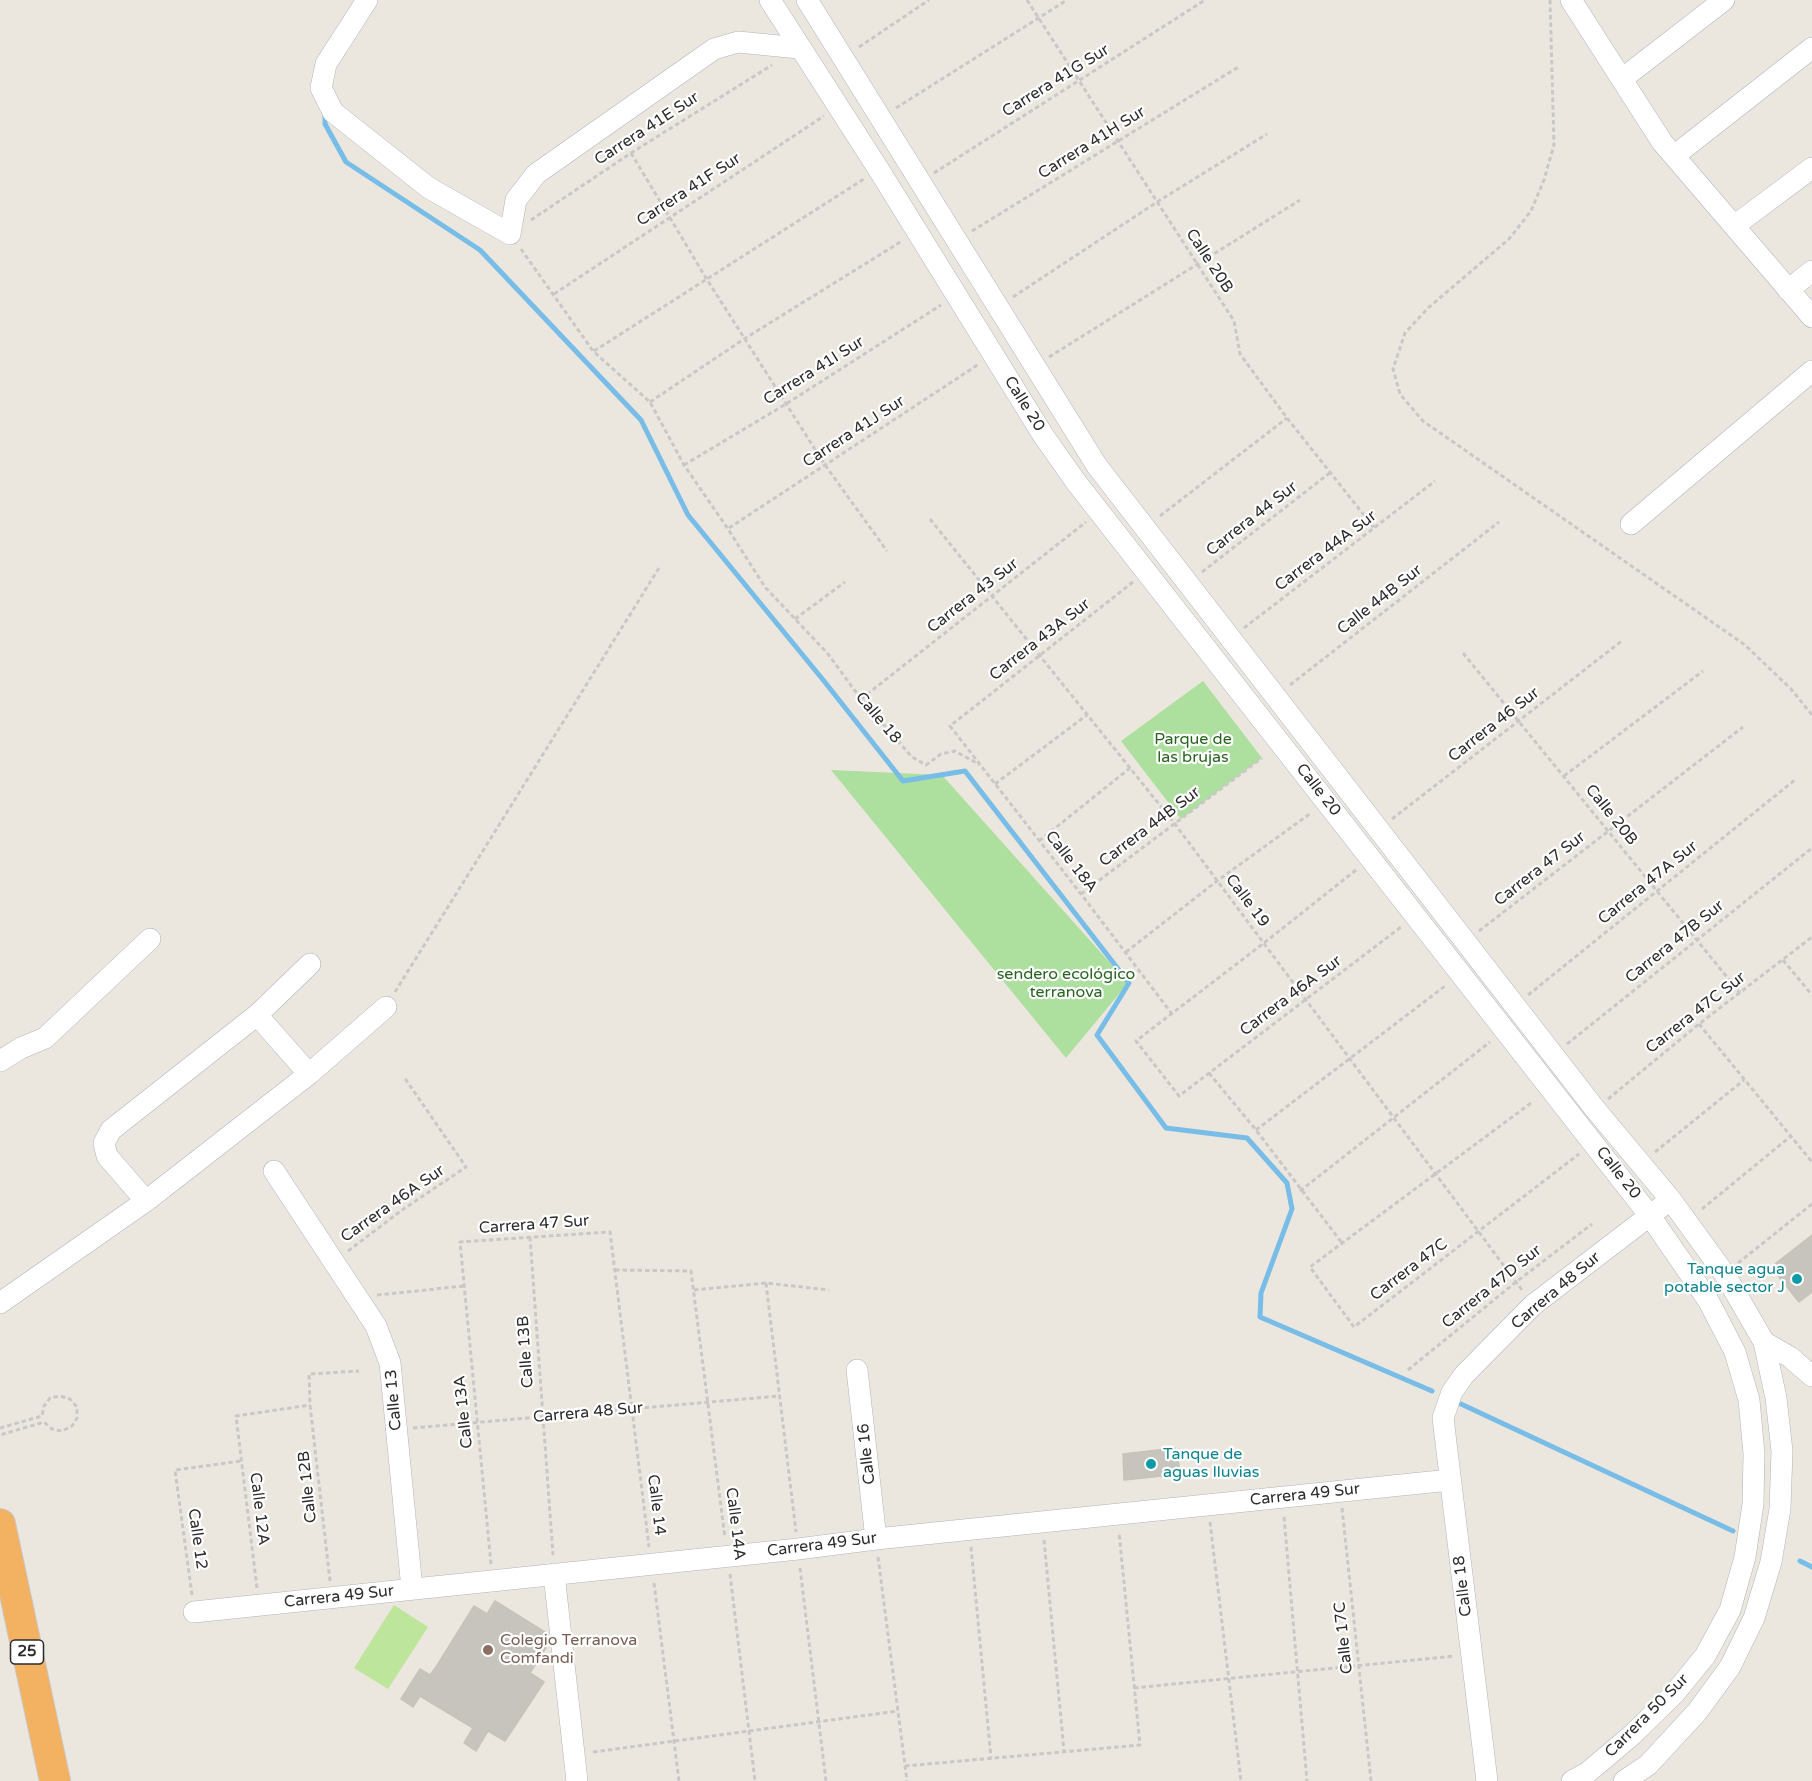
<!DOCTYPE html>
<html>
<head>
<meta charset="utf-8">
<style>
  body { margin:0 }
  canvas { display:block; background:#ece7de }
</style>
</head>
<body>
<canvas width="1812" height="1781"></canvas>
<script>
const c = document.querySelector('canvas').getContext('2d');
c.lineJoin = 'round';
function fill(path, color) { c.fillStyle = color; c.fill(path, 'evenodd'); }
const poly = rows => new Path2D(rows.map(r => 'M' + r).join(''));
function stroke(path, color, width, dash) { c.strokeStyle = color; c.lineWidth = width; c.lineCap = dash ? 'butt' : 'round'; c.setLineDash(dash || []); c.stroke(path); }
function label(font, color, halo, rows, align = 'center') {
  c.font = font + ' "Varela Round",sans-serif'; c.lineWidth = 4.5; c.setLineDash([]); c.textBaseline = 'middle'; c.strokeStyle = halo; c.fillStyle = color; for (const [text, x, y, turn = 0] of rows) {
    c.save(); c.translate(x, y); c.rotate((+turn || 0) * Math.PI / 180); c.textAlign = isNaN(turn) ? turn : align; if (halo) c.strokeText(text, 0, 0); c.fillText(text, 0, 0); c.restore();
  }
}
fill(poly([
  [1203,681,1262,758,1181,819,1121,741],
  [831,770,942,775,1128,983,1066,1058]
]), '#addf9e');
fill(poly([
  [394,1605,428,1627,388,1689,354,1668]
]), '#bde59b');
stroke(poly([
  [325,113,325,124,346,162,480,250,641,420,688,515,824,681,903,781,965,771,1129,983,1097,1035,1166,1128,1247,1138,1287,1183,1292,1209,1261,1293,1260,1317,1432,1391],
  [1461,1404,1733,1531],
  [1800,1561,1812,1567]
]), '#78bde7', 5);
const building = poly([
  [1812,1235,1812,1292,1799,1302,1771,1267,1812,1235],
  [1175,1448,1181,1474,1124,1480,1123,1454,1175,1448],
  [495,1601,548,1634,549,1643,530,1673,544,1682,505,1741,488,1731,476,1751,464,1743,473,1728,420,1696,413,1707,401,1699,420,1669,430,1675,436,1667,474,1606,487,1614,495,1601]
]);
fill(building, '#c7c4bd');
stroke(building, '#c7c3b8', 1.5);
const minor = poly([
  [367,0,326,64,321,88,333,112,429,188,510,234,516,200,536,174,714,49,738,42,799,48],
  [770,0,879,170,1043,435,1076,482,1650,1216,1708,1300,1735,1352,1749,1400,1754,1454,1753,1504,1745,1557,1730,1610,1705,1656,1674,1694,1632,1735,1587,1773,1572,1781],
  [807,0,1097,466,1595,1109,1671,1200,1724,1273,1764,1342,1776,1398,1782,1451,1780,1509,1771,1562,1754,1618,1730,1667,1697,1712,1648,1765,1624,1781],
  [1571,0,1662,142,1812,317],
  [1622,79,1724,0],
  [1674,156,1812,48],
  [1734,226,1812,168],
  [1788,290,1812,271],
  [1631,524,1812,371],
  [257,1015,309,1074],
  [0,1061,21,1048,45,1038,150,939],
  [274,1171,376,1326,390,1363,412,1589],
  [146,1201,107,1156,104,1143,111,1130,257,1015,310,964],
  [0,1303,146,1201,309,1074,386,1007],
  [1764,1342,1790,1357,1812,1376],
  [857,1370,876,1539],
  [554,1574,577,1781],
  [194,1612,798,1549,876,1539,1450,1480],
  [1487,1781,1443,1418,1452,1392,1464,1375,1533,1305,1661,1207]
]);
const highway = poly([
  [0,1524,55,1781]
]);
stroke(minor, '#b1b3bd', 22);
stroke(highway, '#c8c8c8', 32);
stroke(poly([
  [1027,0,1234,321,1240,354,1287,418,1375,529],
  [1550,0,1554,145,1544,180,1531,211,1509,239,1428,308,1405,333,1393,369,1400,394,1423,421,1745,645,1791,689,1812,715],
  [859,47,929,0],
  [896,108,1067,0],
  [631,153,706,278,825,465,887,551],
  [934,173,1205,0],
  [531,220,631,153,772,65],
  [972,231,1240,66],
  [521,249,593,351,650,402,684,465,728,529,765,587,828,654,861,699,912,757,926,765,941,754,955,751,980,765],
  [554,294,824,116],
  [1013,297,1157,202,1267,134],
  [594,351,864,179],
  [1049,357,1300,200],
  [650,402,744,339,902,241],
  [684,465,786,404,941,305],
  [1160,516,1287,418],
  [930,519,1175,824,1522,1290],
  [729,528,979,364],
  [1202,572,1331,472],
  [1133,582,950,726,1081,894,1172,1014],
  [795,619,845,582],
  [1244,628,1435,481],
  [1463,653,1740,993],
  [1290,685,1499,522],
  [861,699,1086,522],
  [1564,776,1703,671],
  [995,784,1087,715],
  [1392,819,1623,640],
  [1039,841,1130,768],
  [1356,870,1264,943,1136,1041,1179,1096,1401,927],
  [1081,894,1262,758],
  [1479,931,1743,727],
  [1126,952,1217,881,1311,813],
  [1783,960,1812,995],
  [395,992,659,568],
  [1528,995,1796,779],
  [1699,1024,1812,1162],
  [1567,1044,1812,848],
  [1209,1073,1256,1130,1342,1243],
  [1608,1099,1699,1024,1812,937],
  [1531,1103,1310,1267,1354,1327,1579,1154],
  [1256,1130,1445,986],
  [1655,1152,1744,1080],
  [1300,1191,1490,1042],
  [1702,1209,1791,1136],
  [530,1237,553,1555],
  [348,1251,402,1210,466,1167,404,1077],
  [1738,1263,1812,1204],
  [615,1270,691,1271,725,1538],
  [766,1283,796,1532],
  [694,1290,766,1283,829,1290],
  [377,1295,464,1286],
  [1408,1370,1516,1282,1592,1224],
  [0,1428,42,1416,44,1406,50,1398,60,1396,70,1399,77,1407,77,1418,72,1426,62,1431,52,1429,44,1422,0,1435],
  [413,1428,779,1396],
  [1342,1508,1371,1781],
  [1284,1517,1307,1781],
  [1210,1522,1241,1781],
  [1044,1540,1064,1751],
  [971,1547,991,1758],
  [878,1557,907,1781],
  [491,1564,460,1242,610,1232,649,1547],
  [800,1568,826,1781],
  [730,1574,755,1781],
  [330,1581,310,1405,309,1374,359,1371],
  [654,1583,679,1781],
  [257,1588,236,1416,310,1405],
  [192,1595,175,1470,241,1461],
  [1134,1688,1454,1656],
  [593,1752,898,1711],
  [905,1766,1140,1745,1119,1532]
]), '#c8c8c8', 3, [4.5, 3]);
stroke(minor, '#fff', 21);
stroke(highway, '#f3b162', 30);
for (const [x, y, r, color] of [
  [1797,1279,6,"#0f9aa8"],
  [1151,1464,6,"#0f9aa8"],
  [488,1650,6,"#8d6e63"]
]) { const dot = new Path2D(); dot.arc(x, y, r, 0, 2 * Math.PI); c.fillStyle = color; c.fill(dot); stroke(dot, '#fff', 2); }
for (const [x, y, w] of [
  [27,1652,33]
]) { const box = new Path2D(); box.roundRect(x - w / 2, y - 12, w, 24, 4.5); c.fillStyle = '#fff'; c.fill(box); stroke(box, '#2b2b2b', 1.5); }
label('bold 15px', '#2b2b2b', null, [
  ["25",27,1652]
]);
label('16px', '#2b2b2b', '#fff', [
  ["Carrera 41G Sur",1056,81,-32],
  ["Carrera 41E Sur",647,129,-33],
  ["Carrera 41H Sur",1092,143,-32],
  ["Carrera 41F Sur",689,190,-33],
  ["Calle 20B",1209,261,57],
  ["Carrera 41I Sur",814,371,-32],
  ["Calle 20",1024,404,58],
  ["Carrera 41J Sur",854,432,-33],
  ["Carrera 44 Sur",1252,519,-38],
  ["Carrera 44A Sur",1326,551,-37],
  ["Carrera 43 Sur",973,596,-38],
  ["Calle 44B Sur",1380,600,-38],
  ["Carrera 43A Sur",1040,640,-38],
  ["Calle 18",878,718,50],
  ["Carrera 46 Sur",1494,725,-38],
  ["Calle 20",1318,790,52],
  ["Calle 20B",1611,815,51],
  ["Carrera 44B Sur",1150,827,-37],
  ["Calle 18A",1071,862,52],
  ["Carrera 47 Sur",1540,869,-38],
  ["Carrera 47A Sur",1648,883,-39],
  ["Calle 19",1247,901,53],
  ["Carrera 47B Sur",1675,942,-39],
  ["Carrera 46A Sur",1291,996,-37],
  ["Carrera 47C Sur",1696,1013,-38],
  ["Calle 20",1618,1173,52],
  ["Carrera 46A Sur",393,1204,-35],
  ["Carrera 47 Sur",534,1225,-4],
  ["Carrera 47C",1409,1270,-37],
  ["Carrera 47D Sur",1492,1287,-39],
  ["Carrera 48 Sur",1556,1291,-40],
  ["Calle 13B",526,1352,-94],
  ["Calle 13",394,1400,-95],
  ["Calle 13A",464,1412,-96],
  ["Carrera 48 Sur",588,1413,-5],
  ["Calle 16",867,1454,-96],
  ["Calle 12B",308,1487,-96],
  ["Carrera 49 Sur",1305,1495,-6],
  ["Calle 14",656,1505,83],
  ["Calle 12A",259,1509,83],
  ["Calle 14A",735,1524,83],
  ["Calle 12",197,1539,82],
  ["Carrera 49 Sur",822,1545,-7],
  ["Calle 18",1463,1586,-97],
  ["Carrera 49 Sur",339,1597,-6],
  ["Calle 17C",1344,1638,-96],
  ["Carrera 50 Sur",1647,1716,-45]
]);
label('16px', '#26641f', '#fff', [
  ["Parque de",1193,740],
  ["las brujas",1193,758],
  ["sendero ecológico",1066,975],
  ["terranova",1066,993]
]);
label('16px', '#0d838f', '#fff', [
  ["Tanque agua",1785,1270],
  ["potable sector J",1785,1288],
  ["Tanque de",1163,1455,"left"],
  ["aguas lluvias",1163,1473,"left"]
], 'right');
label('16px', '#785e54', '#fff', [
  ["Colegio Terranova",500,1641],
  ["Comfandi",500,1659]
], 'left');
</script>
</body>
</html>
